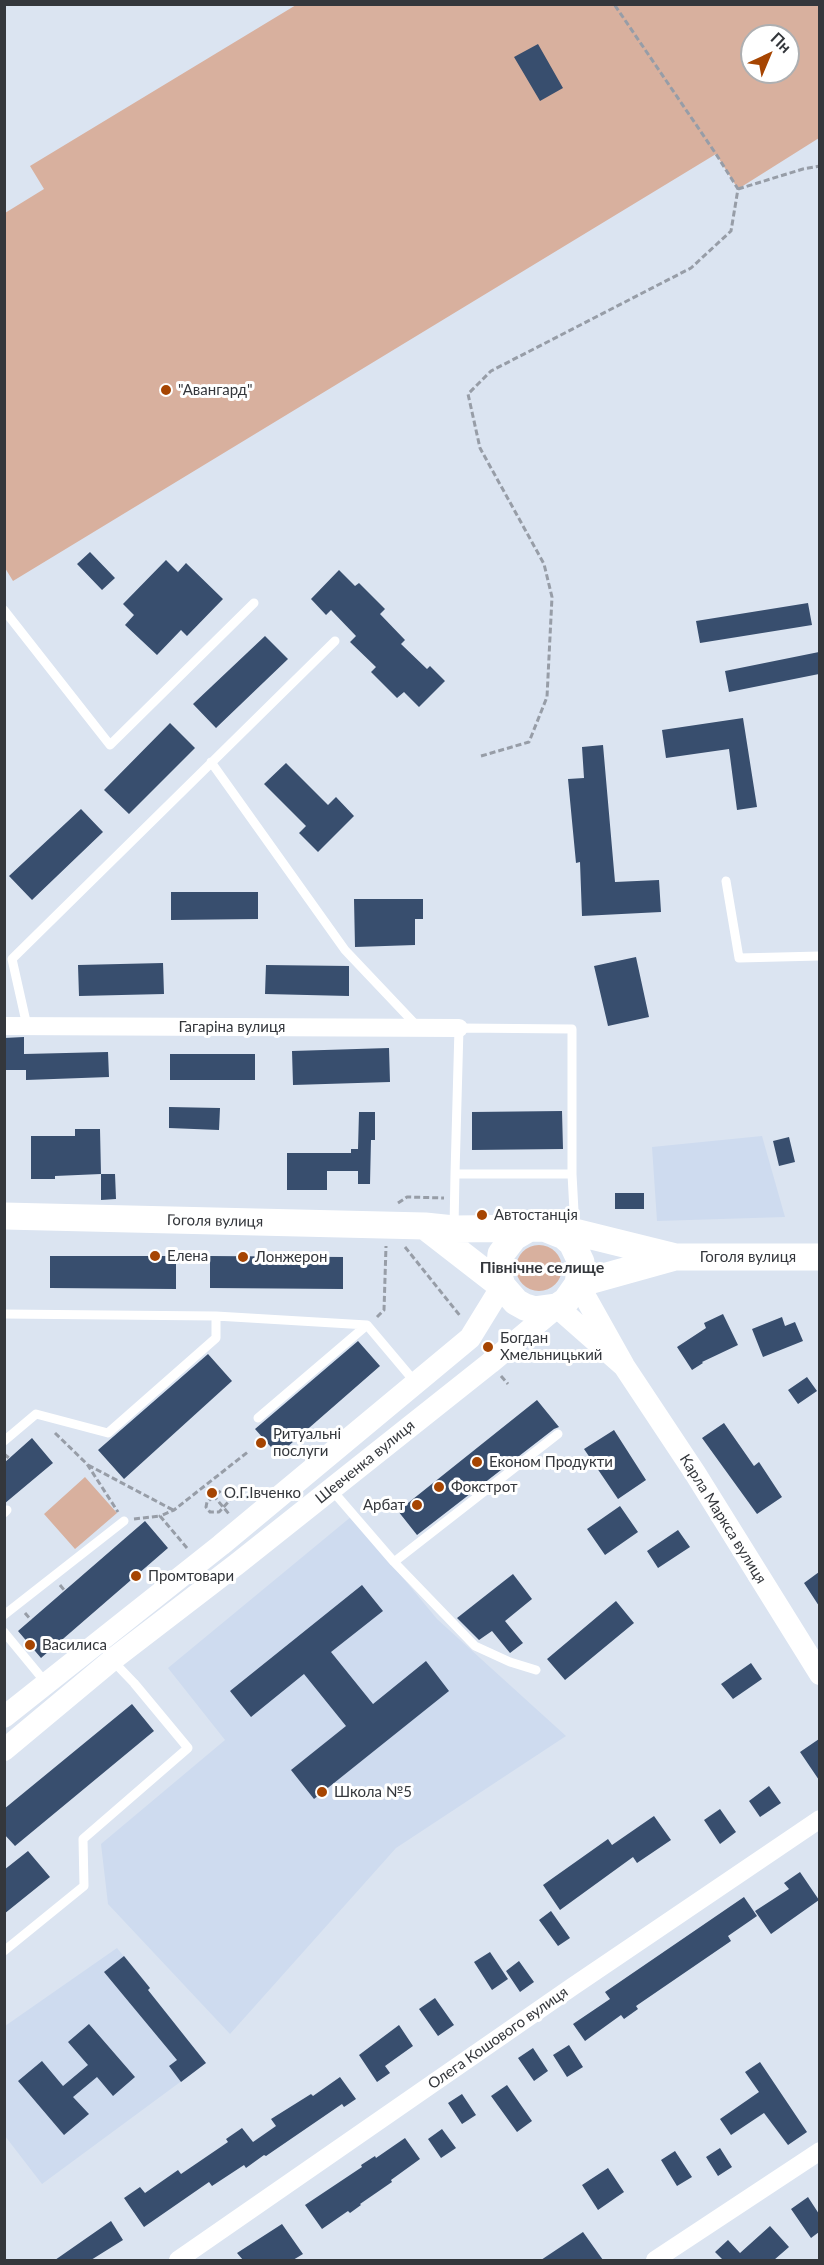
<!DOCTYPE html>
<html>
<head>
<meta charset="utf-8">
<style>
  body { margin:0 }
  #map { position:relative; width:824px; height:2265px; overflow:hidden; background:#dbe4f1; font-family:Lato,sans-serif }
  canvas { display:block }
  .frame { position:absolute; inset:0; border:6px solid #34373c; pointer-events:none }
  .north { position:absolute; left:740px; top:24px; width:60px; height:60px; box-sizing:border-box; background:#fff; border:2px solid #aeafb1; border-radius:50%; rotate:44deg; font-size:16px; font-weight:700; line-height:24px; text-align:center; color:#34373c }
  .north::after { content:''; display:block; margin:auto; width:21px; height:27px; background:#a64502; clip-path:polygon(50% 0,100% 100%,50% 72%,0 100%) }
</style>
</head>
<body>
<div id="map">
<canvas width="824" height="2265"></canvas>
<div class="frame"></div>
<div class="north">Пн</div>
</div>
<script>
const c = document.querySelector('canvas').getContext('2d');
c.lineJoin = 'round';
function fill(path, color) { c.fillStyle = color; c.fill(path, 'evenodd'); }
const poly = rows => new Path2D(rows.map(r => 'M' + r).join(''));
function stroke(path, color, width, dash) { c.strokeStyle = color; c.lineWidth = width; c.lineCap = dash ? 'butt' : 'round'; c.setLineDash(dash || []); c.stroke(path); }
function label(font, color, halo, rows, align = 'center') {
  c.font = font + ' Lato,sans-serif'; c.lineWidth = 6; c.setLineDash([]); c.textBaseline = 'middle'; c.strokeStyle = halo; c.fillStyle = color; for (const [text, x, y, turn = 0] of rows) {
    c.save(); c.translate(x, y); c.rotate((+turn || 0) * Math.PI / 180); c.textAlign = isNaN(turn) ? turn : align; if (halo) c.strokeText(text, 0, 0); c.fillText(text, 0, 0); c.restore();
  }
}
fill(poly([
  [762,1136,785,1217,657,1221,652,1147],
  [352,1516,437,1619,566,1736,396,1848,230,2034,108,1904,101,1844,225,1740,168,1668],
  [117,1948,150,1988,148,1990,206,2063,42,2184,5,2136,5,2026]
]), '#cedbef');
fill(poly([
  [296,5,819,5,819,138,738,189,716,154,13,581,5,568,5,213,44,189,30,166],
  [752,36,788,36,788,72,752,72],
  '516 1268a23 23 0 1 1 46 0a23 23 0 1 1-46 0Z',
  [85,1477,117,1513,75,1549,44,1514]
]), '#d8b09e');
fill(poly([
  [538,44,563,88,540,101,514,57],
  [90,552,115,578,102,590,77,564],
  [166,560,178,572,186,563,223,599,187,636,181,630,157,655,125,625,134,615,123,604],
  [339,570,355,586,359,583,385,609,380,614,405,640,401,644,427,669,430,666,445,681,419,707,404,692,397,698,371,672,376,667,350,642,356,636,331,610,326,615,311,599],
  [808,603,812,625,700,643,696,621],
  [265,636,288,659,216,728,193,704],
  [819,652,819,674,729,692,725,671],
  [743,718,757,807,737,810,729,749,666,758,662,730],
  [170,723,195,748,129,814,104,790],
  [603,745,615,882,659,880,661,912,582,916,580,862,576,863,568,779,584,778,582,747],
  [286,763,328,805,336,797,354,816,318,852,299,833,306,826,264,784],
  [81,809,103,832,32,900,9,876],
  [171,892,258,892,258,919,171,920],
  [354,899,423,899,423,919,415,919,415,945,355,947],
  [636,957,649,1017,608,1026,594,966],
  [163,963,164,994,79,996,78,965],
  [266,965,349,966,349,996,265,994],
  [24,1037,24,1054,108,1052,109,1077,26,1080,26,1070,4,1070,4,1038],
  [389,1048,390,1082,293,1085,292,1051],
  [170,1054,255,1054,255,1080,170,1080],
  [169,1107,220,1108,219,1130,169,1128],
  [562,1111,563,1149,472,1150,472,1112],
  [359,1112,375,1112,375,1140,371,1140,370,1184,358,1184,358,1171,327,1171,327,1190,287,1190,287,1153,351,1153,351,1149,358,1149],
  [75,1129,100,1129,101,1174,55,1176,55,1179,31,1179,31,1136,75,1136],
  [789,1137,795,1162,779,1166,773,1141],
  [101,1174,115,1174,116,1199,101,1200],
  [615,1193,644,1193,644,1209,615,1209],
  [50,1256,176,1256,176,1289,50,1288],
  [210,1256,343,1257,343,1289,210,1288],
  [723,1314,738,1345,702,1362,703,1363,692,1370,677,1347,706,1328,704,1323],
  [782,1317,785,1326,795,1322,803,1341,763,1357,752,1329],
  [358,1341,380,1366,278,1455,255,1429],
  [208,1354,232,1381,124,1479,98,1450],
  [807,1377,817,1391,798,1404,788,1390],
  [537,1400,559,1427,554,1429,417,1535,398,1511],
  [724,1423,754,1466,759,1462,782,1497,757,1514,702,1438],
  [614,1430,646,1480,618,1499,584,1449],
  [32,1438,53,1463,4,1504,4,1463],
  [620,1506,638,1532,605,1555,587,1529],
  [145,1521,168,1548,41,1658,18,1631],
  [678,1530,690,1547,658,1568,647,1551],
  [819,1572,819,1606,804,1583],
  [513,1574,532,1599,505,1621,523,1643,510,1653,492,1631,479,1640,457,1618],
  [362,1585,383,1611,331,1652,373,1704,426,1661,449,1691,314,1799,291,1770,346,1726,304,1674,251,1717,230,1691],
  [616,1601,634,1623,565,1680,547,1659],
  [751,1663,762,1679,733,1699,721,1684],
  [132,1704,154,1731,15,1846,4,1834,4,1809],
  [819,1739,819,1780,800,1752],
  [769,1786,781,1803,760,1817,749,1801],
  [720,1809,736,1832,720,1844,704,1820],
  [654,1816,671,1840,637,1863,633,1857,560,1910,543,1885,608,1839,612,1845],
  [28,1851,50,1877,4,1914,4,1870],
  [800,1872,819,1900,771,1934,755,1911,789,1889,784,1883],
  [744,1897,757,1916,728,1936,731,1941,636,2006,638,2009,624,2019,621,2015,585,2041,573,2024,610,1999,605,1992],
  [551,1911,570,1938,558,1946,539,1920],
  [490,1952,508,1979,492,1990,474,1962],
  [124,1956,150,1988,148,1990,206,2063,181,2082,169,2066,177,2060,104,1972],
  [519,1961,534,1982,520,1992,506,1971],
  [435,1998,454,2025,438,2036,419,2009],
  [89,2024,135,2077,113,2096,97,2077,73,2097,89,2114,64,2135,18,2081,42,2061,63,2086,88,2065,68,2042],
  [399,2025,413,2046,385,2066,390,2073,377,2082,359,2055],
  [569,2045,583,2067,567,2077,553,2055],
  [533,2048,548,2071,534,2081,518,2058],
  [760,2062,807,2132,788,2145,764,2113,731,2135,720,2119,759,2092,745,2072],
  [340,2077,356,2099,344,2107,342,2104,266,2156,264,2155,246,2168,244,2165,212,2186,209,2182,144,2227,124,2198,140,2187,145,2193,178,2170,181,2174,228,2142,226,2139,242,2128,253,2142,276,2126,271,2119,311,2094,313,2096],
  [507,2085,532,2121,517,2132,491,2096],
  [462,2094,476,2115,462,2124,448,2103],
  [442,2129,456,2148,441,2158,428,2139],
  [405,2138,420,2159,391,2180,392,2182,360,2204,361,2205,350,2213,348,2211,322,2229,305,2205,362,2167,361,2165,375,2156,376,2158],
  [720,2148,732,2167,718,2176,706,2157],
  [675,2151,692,2177,677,2186,661,2160],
  [608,2168,624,2192,598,2210,582,2185],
  [808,2197,819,2214,819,2232,811,2238,791,2209],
  [111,2221,123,2240,91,2260,55,2260],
  [282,2224,303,2254,293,2260,243,2260,237,2253],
  [770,2226,789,2247,774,2260,723,2260,715,2252,728,2240,740,2253],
  [583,2232,603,2260,541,2260]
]), '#384e6e');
stroke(poly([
  [738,189,803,169,820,166],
  [481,756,529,742,547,697,552,597,544,564,480,448,468,394,491,371,691,268,731,231,738,189,716,154,614,4],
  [398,1203,407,1197,444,1198],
  [405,1247,461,1317],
  [377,1317,384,1310,386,1246],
  [501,1376,508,1384],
  [55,1433,87,1464,118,1512],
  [4,1454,9,1458],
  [88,1465,173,1510],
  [223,1489,230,1494,230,1500,219,1512,210,1512,206,1507,207,1502,223,1489],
  [213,1495,229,1514],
  [134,1519,160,1516],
  [187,1548,160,1516,174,1510,249,1451],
  [60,1585,65,1591],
  [25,1613,31,1620]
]), '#979da7', 3, [6, 3]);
stroke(poly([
  [4,610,110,745,254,603],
  [211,762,345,950,417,1026],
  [726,881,739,958,820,956],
  [27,1026,12,959,335,641],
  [455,1174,459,1028,572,1029,572,1174],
  [454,1228,455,1174,572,1174,575,1230],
  [4,1314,216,1316,367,1325,415,1382],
  [258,1418,367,1325],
  [4,1441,36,1414,108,1433,216,1338,216,1316],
  [331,1489,394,1562,475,1646,510,1662,536,1670],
  [4,1513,7,1510],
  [394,1562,558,1434],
  [4,1615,124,1521],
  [4,1632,46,1683],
  [4,1951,84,1886,83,1839,188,1748,134,1683,112,1660]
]), '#fff', 9);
stroke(poly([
  [4,1026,459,1028],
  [178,2260,572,1987,820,1819],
  [655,2260,820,2151]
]), '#fff', 18);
stroke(poly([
  [578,1284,624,1366,695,1473,820,1674],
  [4,1717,221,1545,470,1338,502,1286],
  [4,1750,112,1660,237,1564,490,1363,557,1307,624,1366]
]), '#fff', 22);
stroke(poly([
  [4,1216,425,1226,454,1229,544,1228,564,1236,572,1243,581,1262,578,1284,566,1301,557,1307,535,1310,525,1307,516,1302,502,1286,499,1275,501,1254,514,1237,526,1230],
  [426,1227,502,1286],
  [555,1230,575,1232,676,1257,820,1257],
  [578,1284,675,1257]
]), '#fff', 27);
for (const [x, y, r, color] of [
  [166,390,6,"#a64502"],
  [482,1215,6,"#a64502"],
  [155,1256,6,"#a64502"],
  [243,1257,6,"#a64502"],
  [488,1347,6,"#a64502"],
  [261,1443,6,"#a64502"],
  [477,1462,6,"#a64502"],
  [439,1487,6,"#a64502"],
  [212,1493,6,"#a64502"],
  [417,1505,6,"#a64502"],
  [136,1576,6,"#a64502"],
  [30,1645,6,"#a64502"],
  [322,1792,6,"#a64502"]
]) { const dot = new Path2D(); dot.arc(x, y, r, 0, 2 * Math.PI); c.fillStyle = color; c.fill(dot); stroke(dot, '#fff', 2); }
label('15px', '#34373c', '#fff', [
  ["\"Авангард\"",178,390],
  ["Автостанція",494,1215],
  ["Елена",167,1256],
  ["Лонжерон",255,1257],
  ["Богдан",500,1338],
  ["Хмельницький",500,1355],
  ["Ритуальні",273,1434],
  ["послуги",273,1451],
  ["Економ Продукти",489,1462],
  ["Фокстрот",451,1487],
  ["О.Г.Івченко",224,1493],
  ["Арбат",405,1505,"right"],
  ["Промтовари",148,1576],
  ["Василиса",42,1645],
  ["Школа №5",334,1792]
], 'left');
label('15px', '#34373c', '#fff', [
  ["Гагаріна вулиця",232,1027],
  ["Гоголя вулиця",215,1221,1],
  ["Гоголя вулиця",748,1257],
  ["Шевченка вулиця",365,1462,-39],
  ["Карла Маркса вулиця",723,1519,58],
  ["Олега Кошового вулиця",498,2038,-35]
]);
label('bold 16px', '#34373c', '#fff', [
  ["Північне селище",542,1268]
]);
</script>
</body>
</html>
